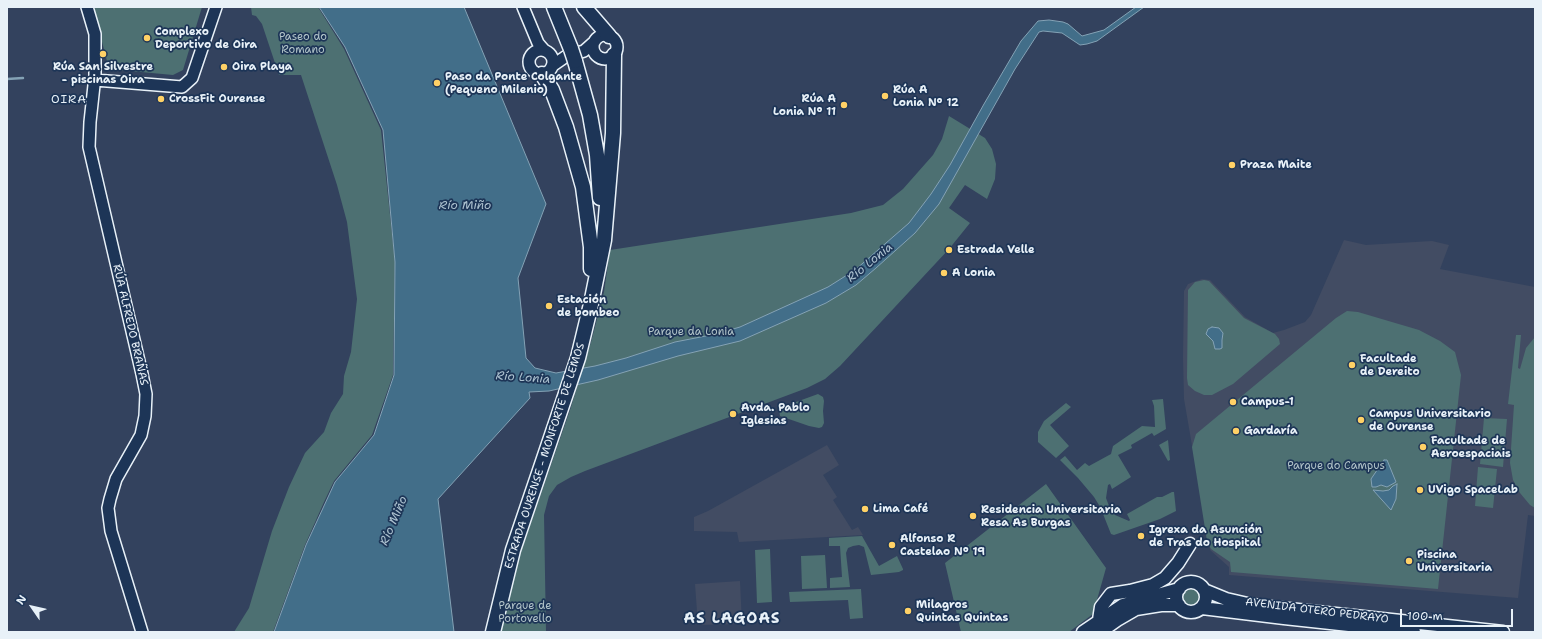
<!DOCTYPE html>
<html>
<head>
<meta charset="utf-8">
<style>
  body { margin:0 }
  #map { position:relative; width:1542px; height:639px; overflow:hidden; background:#33425e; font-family:"Shantell Sans",sans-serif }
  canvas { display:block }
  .frame { position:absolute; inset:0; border:8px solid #e8f1f8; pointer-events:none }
  .north { position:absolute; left:12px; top:587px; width:40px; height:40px; -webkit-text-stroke:3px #1d3557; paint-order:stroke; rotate:304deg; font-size:11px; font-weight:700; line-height:16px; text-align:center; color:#e8f1f8 }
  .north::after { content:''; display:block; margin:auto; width:14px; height:18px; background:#e8f1f8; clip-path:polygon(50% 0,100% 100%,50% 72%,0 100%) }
  .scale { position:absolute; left:1400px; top:609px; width:113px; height:18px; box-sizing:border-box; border:2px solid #e8f1f8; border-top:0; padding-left:5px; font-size:12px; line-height:14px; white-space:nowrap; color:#e8f1f8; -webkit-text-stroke:3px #1d3557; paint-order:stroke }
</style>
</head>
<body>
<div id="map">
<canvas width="1542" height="639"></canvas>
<div class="frame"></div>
<div class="north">N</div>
<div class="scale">100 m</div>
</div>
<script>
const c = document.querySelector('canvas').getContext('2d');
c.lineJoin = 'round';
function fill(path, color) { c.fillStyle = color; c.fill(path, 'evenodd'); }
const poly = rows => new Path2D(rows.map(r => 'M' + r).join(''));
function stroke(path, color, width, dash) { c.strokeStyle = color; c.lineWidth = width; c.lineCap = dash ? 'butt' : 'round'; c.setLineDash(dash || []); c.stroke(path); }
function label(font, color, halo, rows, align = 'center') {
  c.font = font + ' "Shantell Sans",sans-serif'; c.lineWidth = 3.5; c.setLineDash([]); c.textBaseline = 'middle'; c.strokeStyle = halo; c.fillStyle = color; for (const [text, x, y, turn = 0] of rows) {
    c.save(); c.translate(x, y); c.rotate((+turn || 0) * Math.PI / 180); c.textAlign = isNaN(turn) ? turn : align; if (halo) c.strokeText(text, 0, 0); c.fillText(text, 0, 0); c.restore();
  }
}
fill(poly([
  [1344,240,1366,245,1432,241,1449,245,1440,269,1535,287,1535,516,1528,515,1518,598,1229,575,1229,567,1210,550,1184,399,1183,357,1184,291,1188,284,1202,279,1210,280,1245,317,1273,333,1284,330,1305,322,1311,315],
  [827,445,839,465,823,475,837,497,833,500,852,530,858,527,863,535,739,542,737,532,694,531,694,517,708,511],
  [740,581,742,624,698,625,695,584]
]), '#424c63');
fill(poly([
  [93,7,202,7,183,70,173,75,109,69],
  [251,7,318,7,344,49,381,130,395,262,393,375,372,435,334,481,324,502,305,545,273,632,234,632,249,608,272,531,289,487,305,453,324,432,331,413,343,394,344,376,351,352,357,299,347,222,337,185,301,75,279,75,262,24,256,16,252,15],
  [949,116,985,138,992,149,996,164,995,179,987,199,965,185,949,208,970,223,949,249,840,366,825,379,807,388,585,471,571,477,557,485,549,496,544,515,546,632,500,632,515,569,570,410,591,342,604,292,610,250,851,213,883,205,903,189,933,155,942,139],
  [1204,280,1209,281,1244,318,1275,334,1279,339,1280,344,1233,384,1212,395,1204,395,1195,391,1188,385,1187,378,1188,290,1195,282],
  [1347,311,1358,312,1419,330,1440,341,1455,352,1461,375,1438,589,1231,572,1230,562,1211,549,1207,541,1192,447,1196,434,1336,318],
  [1516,335,1521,335,1518,368,1520,369,1526,348,1535,337,1535,508,1530,505,1520,493,1513,480,1510,463,1514,405,1508,404],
  [818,394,823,397,824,401,823,411,824,423,822,427,819,428,809,426,780,416,779,409,785,406],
  [1163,399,1166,429,1154,436,1152,433,1131,445,1132,448,1118,455,1131,477,1112,489,1110,484,1108,485,1106,498,1109,506,1102,510,1094,497,1078,478,1060,460,1065,456,1077,470,1085,463,1089,466,1111,454,1113,446,1142,426,1155,427,1154,406,1152,400],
  [1066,403,1071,407,1050,425,1069,446,1056,458,1038,442,1038,432,1044,421],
  [1484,418,1507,419,1503,467,1480,464],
  [1168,440,1170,460,1168,461,1159,445],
  [1478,467,1497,469,1493,508,1475,506],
  [1046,484,1106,568,1093,614,1069,632,961,632,945,563],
  [1172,492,1174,492,1176,511,1160,519,1114,535,1111,534,1103,514,1111,510,1115,515,1129,521,1130,520,1127,514,1157,497,1162,497],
  [862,536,879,566,897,556,903,569,903,570,899,572,871,575,864,547,859,545,853,546,848,548,846,553,850,587,830,588,830,578,842,577,840,546,829,546,829,538],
  [770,549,772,602,757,603,755,550],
  [825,555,827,588,802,589,801,556],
  [861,589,863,618,850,619,848,600,790,602,789,592],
  '1183 598a9 9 0 1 1 18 0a9 9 0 1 1-18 0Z'
]), '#4d7072');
const water = poly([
  [319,7,464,7,546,204,518,278,526,358,535,368,556,373,595,366,626,358,675,342,716,334,740,327,828,287,855,270,909,223,931,194,950,165,984,104,1021,41,1038,21,1049,20,1063,22,1068,24,1082,36,1104,30,1136,7,1144,7,1097,41,1087,44,1080,45,1062,33,1043,31,1039,32,1015,69,939,204,915,233,876,268,856,285,826,303,740,341,678,356,598,380,549,391,529,392,530,398,438,499,454,632,274,632,306,545,335,482,374,435,394,375,395,262,383,130,345,47,319,7],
  [1212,327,1219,328,1223,333,1222,340,1222,348,1220,349,1215,349,1213,341,1206,334,1208,329,1212,327],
  [1384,460,1387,460,1396,482,1387,487,1381,485,1376,487,1372,487,1371,479,1384,460],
  [1397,484,1396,499,1391,510,1373,490,1383,491,1389,490,1393,486,1397,484]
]);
fill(water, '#426e89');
stroke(water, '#84a2b5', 1);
stroke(poly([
  [7,79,23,78]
]), '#84a2b5', 2.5);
const secondary = poly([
  [87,7,95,34,95,76,90,122,89,147,142,374,146,394,145,416,141,435,116,479,110,499,108,508,111,531,142,632],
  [523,7,538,43,545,51],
  '593 47a12 12 0 1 1 24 0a12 12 0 1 1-24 0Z',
  '529 62a12 12 0 1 1 24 0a12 12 0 1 1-24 0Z',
  [552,66,565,57,584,51,593,43],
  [95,80,182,87,192,78,216,7]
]);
const primary = poly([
  '1176 597a15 15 0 1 1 30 0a15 15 0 1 1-30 0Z',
  [1204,590,1226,599,1252,605,1503,632],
  [1202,608,1284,618,1414,632],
  [1099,620,1101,607,1111,594,1130,591,1153,585,1165,578,1178,563,1190,544],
  [1083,632,1123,605,1179,589],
  [1100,632,1117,620,1136,609,1161,605,1179,605]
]);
const highway = poly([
  [554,7,571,49],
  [584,7,609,36],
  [575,61,590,115,597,155,600,198],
  [542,74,552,90,566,127,583,187,591,247,591,269],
  [493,632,513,550,578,358,591,304,604,240,608,193,613,133,614,55]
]);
stroke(secondary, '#e8f1f8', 14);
stroke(primary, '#e8f1f8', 15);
stroke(highway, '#e8f1f8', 17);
stroke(secondary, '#1d3557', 11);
stroke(primary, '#1d3557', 12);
stroke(highway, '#1d3557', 14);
const highwayBridge = poly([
  [571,49,575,61]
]);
stroke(highwayBridge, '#e8f1f8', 17, []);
stroke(highwayBridge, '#1d3557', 14);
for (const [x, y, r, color] of [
  [147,38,4,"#ffd166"],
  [103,54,4,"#ffd166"],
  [224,67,4,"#ffd166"],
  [437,83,4,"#ffd166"],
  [885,96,4,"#ffd166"],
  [161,99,4,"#ffd166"],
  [844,105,4,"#ffd166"],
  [1232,165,4,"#ffd166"],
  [949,250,4,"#ffd166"],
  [944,273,4,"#ffd166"],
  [549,306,4,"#ffd166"],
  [1352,365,4,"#ffd166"],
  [1233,402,4,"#ffd166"],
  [733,414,4,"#ffd166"],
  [1361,420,4,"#ffd166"],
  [1236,431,4,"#ffd166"],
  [1423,447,4,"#ffd166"],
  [1420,490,4,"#ffd166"],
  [865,509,4,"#ffd166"],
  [973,516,4,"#ffd166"],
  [1141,536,4,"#ffd166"],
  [892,545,4,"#ffd166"],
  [1409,561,4,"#ffd166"],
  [908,611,4,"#ffd166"]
]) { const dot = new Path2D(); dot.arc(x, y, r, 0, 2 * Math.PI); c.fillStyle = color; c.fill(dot); stroke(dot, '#1d3557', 1.5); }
label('bold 11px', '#e8f1f8', '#1d3557', [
  ["Complexo",155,32],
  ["Deportivo de Oira",155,45],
  ["Rúa San Silvestre",103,67,"center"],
  ["- piscinas Oira",103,80,"center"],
  ["Oira Playa",232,67],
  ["Paso da Ponte Colgante",445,77],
  ["(Pequeno Milenio)",445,90],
  ["Rúa A",893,90],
  ["Lonia Nº 12",893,103],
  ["CrossFit Ourense",169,99],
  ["Rúa A",836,99,"right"],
  ["Lonia Nº 11",836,112,"right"],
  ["Praza Maite",1240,165],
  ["Estrada Velle",957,250],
  ["A Lonia",952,273],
  ["Estación",557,300],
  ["de bombeo",557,313],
  ["Facultade",1360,359],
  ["de Dereito",1360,372],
  ["Campus-1",1241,402],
  ["Avda. Pablo",741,408],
  ["Iglesias",741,421],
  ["Campus Universitario",1369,414],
  ["de Ourense",1369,427],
  ["Gardaría",1244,431],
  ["Facultade de",1431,441],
  ["Aeroespaciais",1431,454],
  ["UVigo SpaceLab",1428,490],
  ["Lima Café",873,509],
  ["Residencia Universitaria",981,510],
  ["Resa As Burgas",981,523],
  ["Igrexa da Asunción",1149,530],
  ["de Tras do Hospital",1149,543],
  ["Alfonso R",900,539],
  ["Castelao Nº 19",900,552],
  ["Piscina",1417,555],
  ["Universitaria",1417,568],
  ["Milagros",916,605],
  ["Quintas Quintas",916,618]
], 'left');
label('11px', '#b2c4c9', '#1d3557', [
  ["Paseo do",303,37],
  ["Romano",303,50],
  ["Parque da Lonia",691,332],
  ["Parque do Campus",1336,466],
  ["Parque de",525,606],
  ["Portovello",525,619]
]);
label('11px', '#e8f1f8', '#1d3557', [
  ["RÚA ALFREDO BRAÑAS",130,325,77],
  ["ESTRADA OURENSE - MONFORTE DE LEMOS",545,456,-72],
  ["AVENIDA OTERO PEDRAYO",1317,611,7]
]);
c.letterSpacing = '1px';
label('12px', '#e8f1f8', '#1d3557', [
  ["OIRA",69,100]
]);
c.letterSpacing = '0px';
label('italic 12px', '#aec3d1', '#1d3557', [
  ["Río Miño",465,206],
  ["Río Lonia",870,263,-39],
  ["Río Lonia",523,378,4],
  ["Río Miño",394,521,-67]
]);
c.letterSpacing = '1px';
label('bold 15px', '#e8f1f8', '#1d3557', [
  ["AS LAGOAS",732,619]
]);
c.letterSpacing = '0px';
</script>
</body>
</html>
